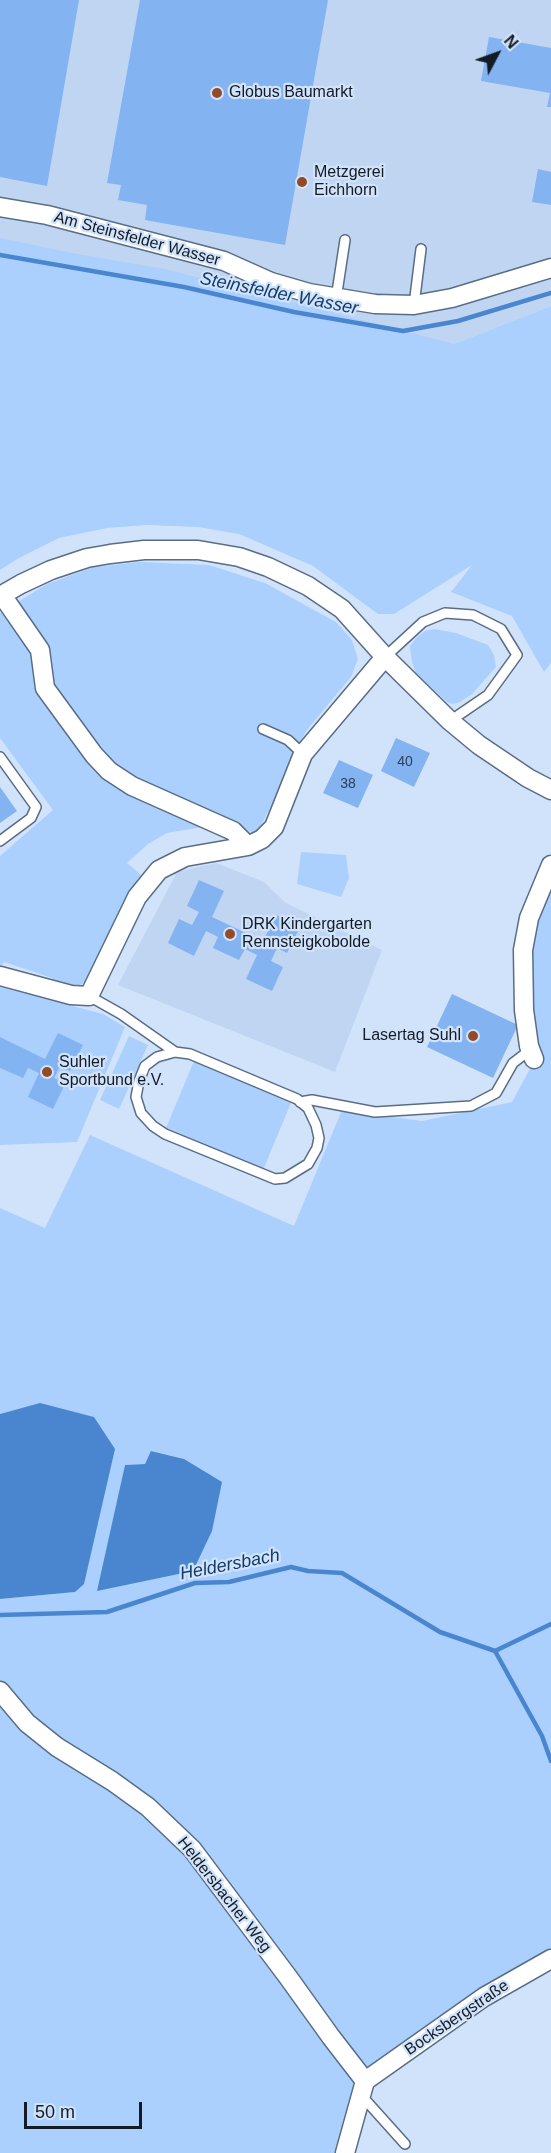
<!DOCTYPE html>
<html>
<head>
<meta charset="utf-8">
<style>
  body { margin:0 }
  #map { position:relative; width:551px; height:2153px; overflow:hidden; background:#d1e3fa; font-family:Helvetica,sans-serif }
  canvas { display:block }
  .north { position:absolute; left:467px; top:24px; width:60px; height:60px; -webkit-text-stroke:4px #d1e3fa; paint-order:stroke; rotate:49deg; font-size:16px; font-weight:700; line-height:24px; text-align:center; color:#131b25 }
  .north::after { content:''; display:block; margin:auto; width:21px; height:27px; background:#131b25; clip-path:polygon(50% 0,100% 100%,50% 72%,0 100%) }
  .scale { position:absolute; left:24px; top:2102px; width:118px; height:27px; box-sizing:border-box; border:3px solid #131b25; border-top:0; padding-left:8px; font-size:18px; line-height:21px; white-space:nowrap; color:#131b25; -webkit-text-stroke:4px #d1e3fa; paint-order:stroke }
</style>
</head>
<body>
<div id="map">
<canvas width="551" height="2153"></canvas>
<div class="north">N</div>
<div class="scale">50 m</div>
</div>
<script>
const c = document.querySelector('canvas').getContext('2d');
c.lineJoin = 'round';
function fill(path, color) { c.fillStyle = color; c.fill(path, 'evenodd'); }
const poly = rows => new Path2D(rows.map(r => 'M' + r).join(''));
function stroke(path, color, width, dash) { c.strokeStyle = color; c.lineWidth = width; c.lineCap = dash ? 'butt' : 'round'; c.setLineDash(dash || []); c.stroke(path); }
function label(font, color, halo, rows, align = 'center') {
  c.font = font + ' Helvetica,sans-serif'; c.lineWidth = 4.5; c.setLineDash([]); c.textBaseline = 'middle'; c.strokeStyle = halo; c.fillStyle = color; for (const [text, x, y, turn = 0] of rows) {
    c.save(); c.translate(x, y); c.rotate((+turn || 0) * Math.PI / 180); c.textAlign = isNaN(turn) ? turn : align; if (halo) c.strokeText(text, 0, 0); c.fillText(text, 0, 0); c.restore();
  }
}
fill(poly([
  [0,0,551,0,551,306,454,344,0,278],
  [216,863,264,882,286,903,382,950,335,1072,118,985,177,872]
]), '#c0d5f1');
fill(poly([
  [0,238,72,253,165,269,454,344,551,306,551,663,544,672,512,616,451,592,472,565,394,614,378,614,313,566,239,534,198,527,146,525,107,528,59,538,19,558,0,570],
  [140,562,209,565,265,583,336,622,352,640,358,659,351,677,307,730,289,760,281,788,256,834,216,818,208,826,167,833,148,844,127,863,141,875,128,893,92,973,84,983,68,991,51,985,52,978,4,962,0,969,0,856,53,810,0,738,0,613,47,584,94,567],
  [434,629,456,633,488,645,494,655,496,667,472,694,460,702,453,704,447,702,416,673,412,662,410,646,417,637,425,631],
  [301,852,346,855,349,878,341,897,297,884],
  [551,867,551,1959,365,2081,345,2153,0,2153,0,1599,75,1592,101,1430,94,1417,40,1404,0,1414,0,1208,45,1228,90,1135,294,1226,342,1110,422,1121,512,1102,538,1054,523,950],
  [152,1451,184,1459,98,1591,125,1465,145,1464],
  [0,987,103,1014,125,1027,77,1142,0,1145],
  [129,1036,148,1045,119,1109,100,1100],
  [194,1061,291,1103,263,1170,166,1128]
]), '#abd0fe');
fill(poly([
  [40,1403,94,1417,115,1449,84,1584,75,1592,0,1599,0,1414],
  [151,1451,184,1459,222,1482,212,1531,193,1571,97,1591,125,1465,145,1464]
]), '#4a86cf');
stroke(poly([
  [0,255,184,287,294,312,403,331,458,321,551,293],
  [0,1615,107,1612,195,1583,229,1582,291,1567,308,1571,342,1573,440,1632,495,1651,551,1624],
  [495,1651,542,1736,551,1761]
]), '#4a86cf', 4.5);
fill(poly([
  [0,0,79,0,47,186,0,177],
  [140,0,328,0,285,245,145,220,147,205,118,200,121,185,107,183],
  [489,37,551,48,551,107,547,107,550,93,481,81],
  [538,169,551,172,551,205,532,202],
  [396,738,430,753,414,787,381,771],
  [339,760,373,775,358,808,323,793],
  [0,787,17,811,0,823],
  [199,880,224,891,212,917,263,941,276,915,300,927,287,953,277,948,271,961,283,967,272,991,246,979,257,955,245,949,239,960,213,948,218,937,206,931,194,956,168,943,179,919,192,925,199,912,187,906],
  [452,994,518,1025,493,1078,427,1047],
  [58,1033,83,1045,70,1071,60,1066,54,1078,65,1084,53,1109,28,1097,39,1073,28,1068,23,1078,0,1068,0,1037,45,1059]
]), '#83b3f0');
const service = poly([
  [336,299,345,240],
  [414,305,421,249],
  [385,657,423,622,445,613,473,615,501,629,517,655,488,695,450,721],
  [263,729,288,740,303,754],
  [0,757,36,807,31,818,0,841],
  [89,996,121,1014,175,1052,190,1054,297,1099,308,1108,316,1125,319,1138,317,1148,308,1164,285,1178,275,1179,165,1134,153,1126,141,1113,136,1097,139,1081,145,1066,157,1057,175,1052],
  [300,1102,312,1100,375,1112,471,1106,496,1093,513,1063,530,1050],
  [361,2095,405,2144]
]);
const minor = poly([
  [0,207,47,215,224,261,271,282,309,293,375,304,414,305,452,298,551,268],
  [2,595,40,650,45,688,94,755,109,771,132,786,233,831,248,846],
  [0,596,21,584,51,570,87,558,110,554,144,550,198,550,239,557,268,567,308,586,342,609,385,657,450,721,479,745,528,778,551,790],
  [0,976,71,995,89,996,137,897,159,870,185,857,248,846,262,839,274,827,303,754,385,657],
  [534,1059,529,1046,524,1010,523,950,529,918,551,865],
  [0,1691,27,1723,57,1747,112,1781,148,1807,192,1849,288,1977,331,2037,365,2081],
  [365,2081,484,1997,551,1959],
  [345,2153,365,2081]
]);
stroke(service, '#596d86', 12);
stroke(minor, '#596d86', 21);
stroke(service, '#fff', 9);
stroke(minor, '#fff', 18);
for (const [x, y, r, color] of [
  [217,93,6,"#924a27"],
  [302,182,6,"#924a27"],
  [230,934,6,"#924a27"],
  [473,1036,6,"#924a27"],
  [47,1072,6,"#924a27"]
]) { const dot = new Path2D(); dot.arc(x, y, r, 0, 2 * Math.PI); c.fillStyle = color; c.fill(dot); stroke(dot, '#d1e3fa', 2); }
label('14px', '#2f4158', null, [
  ["40",405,762],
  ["38",348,784]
]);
label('16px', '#131b25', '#d1e3fa', [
  ["Globus Baumarkt",229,93],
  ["Metzgerei",314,173],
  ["Eichhorn",314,191],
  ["DRK Kindergarten",242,925],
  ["Rennsteigkobolde",242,943],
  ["Lasertag Suhl",461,1036,"right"],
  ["Suhler",59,1063],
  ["Sportbund e.V.",59,1081]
], 'left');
label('16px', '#131b25', '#d1e3fa', [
  ["Am Steinsfelder Wasser",137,239,15],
  ["Heldersbacher Weg",224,1895,52],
  ["Bocksbergstraße",457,2018,-34]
]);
label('italic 18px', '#123b6b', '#d1e3fa', [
  ["Steinsfelder Wasser",279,294,11],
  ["Heldersbach",230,1565,-11]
]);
</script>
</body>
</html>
